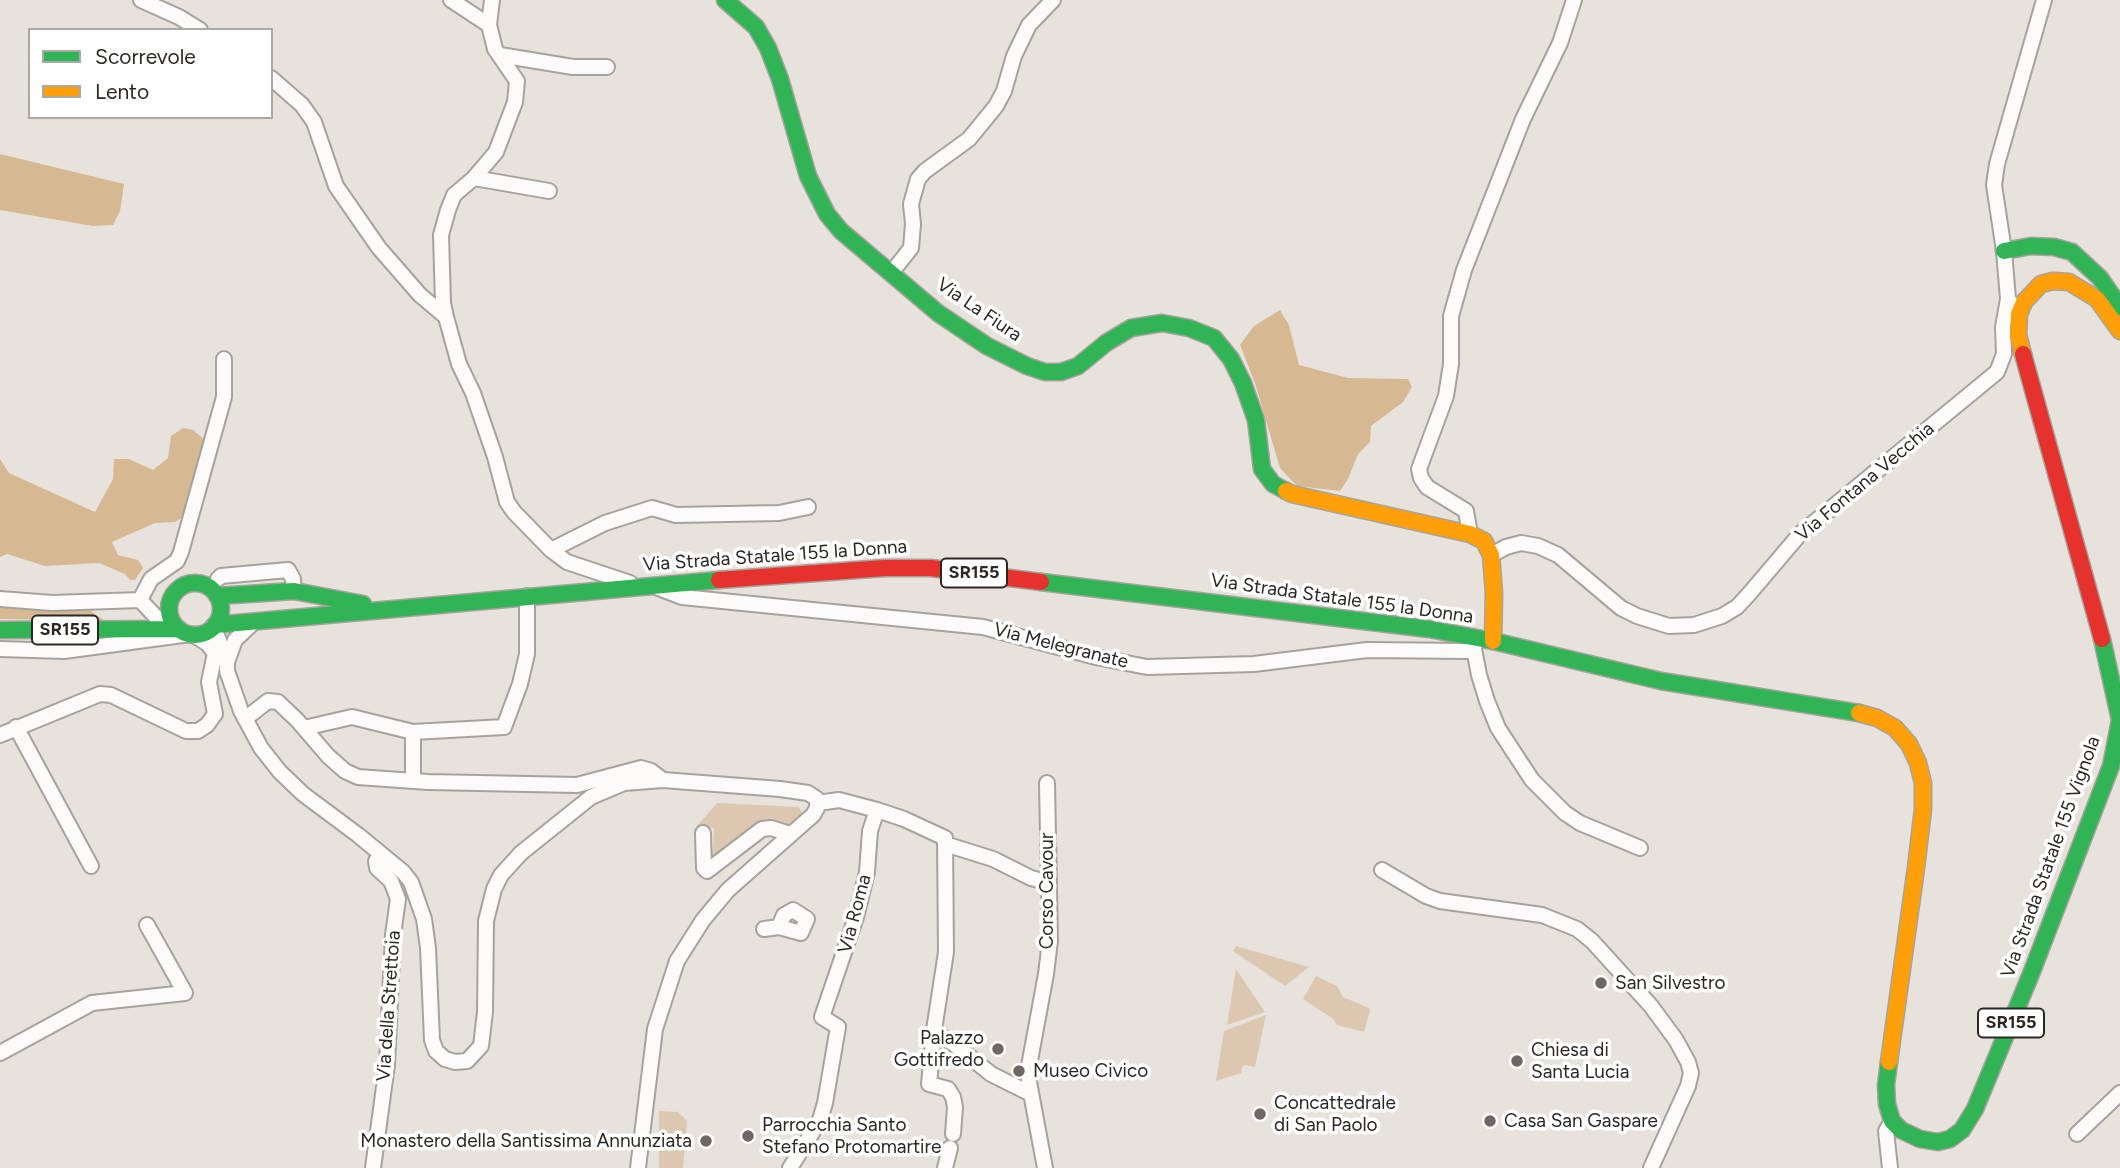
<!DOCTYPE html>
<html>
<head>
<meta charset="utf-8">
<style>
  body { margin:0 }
  #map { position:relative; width:2120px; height:1168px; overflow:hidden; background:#e8e2dc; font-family:Figtree,sans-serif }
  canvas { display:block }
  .legend { position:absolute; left:28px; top:28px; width:245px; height:91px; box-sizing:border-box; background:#fff; border:2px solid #aaa9a7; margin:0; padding:9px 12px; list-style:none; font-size:21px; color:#2b2722 }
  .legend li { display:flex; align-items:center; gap:14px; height:35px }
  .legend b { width:35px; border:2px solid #aaa9a7 }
</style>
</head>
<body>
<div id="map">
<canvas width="2120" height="1168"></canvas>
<ul class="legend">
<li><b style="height:9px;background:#30b455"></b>Scorrevole</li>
<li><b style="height:9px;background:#ff9f0a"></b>Lento</li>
</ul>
</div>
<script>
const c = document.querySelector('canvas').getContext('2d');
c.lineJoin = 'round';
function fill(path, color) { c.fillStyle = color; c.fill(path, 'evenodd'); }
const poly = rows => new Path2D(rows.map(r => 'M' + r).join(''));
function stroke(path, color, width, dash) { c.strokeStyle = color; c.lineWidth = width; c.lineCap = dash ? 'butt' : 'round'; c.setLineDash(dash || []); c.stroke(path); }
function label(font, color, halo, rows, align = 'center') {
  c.font = font + ' Figtree,sans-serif'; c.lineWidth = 7; c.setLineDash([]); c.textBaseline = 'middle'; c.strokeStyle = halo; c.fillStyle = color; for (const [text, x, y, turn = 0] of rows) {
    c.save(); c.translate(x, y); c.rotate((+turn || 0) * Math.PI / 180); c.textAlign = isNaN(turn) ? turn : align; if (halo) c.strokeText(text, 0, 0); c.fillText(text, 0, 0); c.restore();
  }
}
fill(poly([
  [717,803,799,807,803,814,792,827,761,833,712,875,714,828,696,827],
  [1236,946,1309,967,1285,986,1233,951],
  [1236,969,1265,1012,1227,1025],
  [1316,976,1337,986,1343,997,1369,1008,1370,1011,1364,1032,1337,1025,1332,1018,1303,999],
  [1266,1015,1255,1067,1245,1065,1242,1067,1241,1073,1216,1081,1224,1031],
  [659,1111,678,1112,687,1121,683,1168,659,1168]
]), '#dcc8b1');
fill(poly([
  [0,154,124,184,120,211,113,225,93,226,0,210],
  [1280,310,1289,325,1299,365,1348,378,1408,379,1412,387,1403,402,1371,426,1370,442,1358,454,1348,479,1340,491,1297,486,1280,468,1255,383,1240,345,1254,326],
  [183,428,193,430,206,441,183,517,175,522,155,523,112,542,118,555,138,560,143,568,135,580,130,580,125,574,99,563,45,566,7,554,0,557,0,459,9,473,95,512,113,479,114,459,129,459,153,470,168,458,171,436],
  [0,605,51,609,88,609,105,621,0,619]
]), '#d6b893');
const street = poly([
  [141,0,179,17,200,30],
  [451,0,489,25],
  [492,0,489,25,495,49,517,81,515,102,496,152,474,178,454,195,448,210,441,235,443,303,446,317,459,364,473,393,495,457,507,502,514,512,551,550,567,562,630,583],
  [500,55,573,67,607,67],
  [271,78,302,105,314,122,336,186,379,248,420,295,446,317],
  [474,178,549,191],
  [892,272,911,248,913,224,911,204,918,179,925,171,969,139,996,106,1004,91,1014,56,1029,25,1053,0],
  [2012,304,2008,299,2004,251,1994,185,1997,164,2044,0],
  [1470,534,1466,511,1427,487,1421,478,1419,469,1446,396,1451,364,1451,316,1464,270,1523,119,1560,43,1574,0],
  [551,550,605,523,652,508,676,515,779,513,808,507],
  [1491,555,1506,547,1521,543,1538,546,1558,555,1621,608,1637,616,1669,626,1694,625,1722,616,1737,607,1749,594,1800,534,1997,372,2004,354,2003,327,2008,299],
  [218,579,221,576,288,570,293,579,294,591],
  [656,587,682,597,983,627,1096,657,1147,667,1254,664,1367,650,1467,651,1474,649],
  [0,599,52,603,140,600,157,618],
  [140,600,151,579,177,561,181,552,224,397,224,359],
  [253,623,235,640,227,662,227,671,241,711,261,748,280,772,303,794,358,835,403,872,411,882,424,919,428,948,432,1040,436,1051,445,1059,455,1062,467,1061,481,1046,485,1012,486,921,494,889,501,875,521,853,591,797,624,783,663,780,780,789,808,793,817,799,817,808,813,815,728,890,703,920,677,961,655,1029,638,1168],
  [213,626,227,660],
  [194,635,208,644,218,658],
  [1475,642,1474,649,1479,675,1487,701,1498,728,1532,780,1565,813,1580,823,1640,848],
  [0,649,64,651,190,634],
  [245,719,268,701,278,702,297,720,328,756,345,771,358,777,428,782,577,785,641,768,651,771,663,780],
  [16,727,91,866],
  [304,728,352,717,413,732,504,727,520,684,527,654,527,596],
  [0,735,100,694,111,695,186,731,198,731,207,725,215,714,209,682,215,653],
  [413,780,413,732],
  [818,803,839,800,877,810,904,819,945,838,946,952,934,1030,929,1084,948,1089,953,1097,955,1107,953,1134],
  [703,833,704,868,707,871,762,829,771,828,790,834],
  [945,844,993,859,1031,878,1047,882],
  [1382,870,1426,896,1440,901,1542,915,1577,929,1592,941,1651,1006,1676,1040,1688,1062,1691,1073,1688,1086,1651,1168],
  [764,929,779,927,801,933,807,919,793,910,784,915,779,927],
  [935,1032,954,1044,991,1074,1031,1094],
  [0,1053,92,1003,185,993,147,925],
  [2077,1134,2120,1093],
  [373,1168,387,1065,393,935,398,899,391,881,377,868,376,861,381,854],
  [790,1168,820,1120,825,1103,838,1027,822,1017,856,917,867,872,870,831,877,810],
  [945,1168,950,1148],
  [1045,1168,1029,1082,1029,1066,1046,974,1050,941,1047,783],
  [1890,1168,1886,1131,1892,1121]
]);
const fast = poly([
  [725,0,756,27,768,48,780,79,808,176,827,214,841,231,938,313,987,346,1027,366,1045,372,1061,372,1078,366,1106,343,1131,328,1162,323,1189,328,1214,338,1231,359,1243,383,1256,420,1262,469,1273,484,1286,491],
  [2004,251,2031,246,2054,247,2072,252,2100,278,2120,307],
  [1041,582,1429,629,1493,641,1661,681,1859,713],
  '169 609a26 26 0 1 1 52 0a26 26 0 1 1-52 0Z',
  [217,596,294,591,363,604],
  [215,625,719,580],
  [0,630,179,629],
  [1889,1062,1886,1085,1887,1104,1892,1121,1901,1130,1920,1139,1938,1142,1950,1139,1962,1130,1975,1109,2031,974,2111,766,2120,720,2102,639]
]);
const slow = poly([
  [2023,354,2018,335,2019,314,2024,302,2041,284,2053,281,2069,282,2097,299,2120,331],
  [1286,491,1292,494,1470,534,1484,541,1491,555,1494,593,1493,641],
  [1859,713,1877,718,1895,728,1909,744,1918,763,1923,783,1923,809,1916,868,1889,1062]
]);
const jam = poly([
  [2023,354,2102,639],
  [719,580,885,568,931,568,1041,582]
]);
stroke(street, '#a6a29d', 18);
stroke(fast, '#a6a29d', 19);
stroke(slow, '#a6a29d', 19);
stroke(jam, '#a6a29d', 19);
stroke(street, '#fcfbfa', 14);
stroke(fast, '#30b455', 16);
stroke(slow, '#ff9f0a', 16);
stroke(jam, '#e5322d', 16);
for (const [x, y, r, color] of [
  [1601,983,7,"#6d6863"],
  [998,1049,7,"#6d6863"],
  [1517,1061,7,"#6d6863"],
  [1019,1071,7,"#6d6863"],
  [1260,1114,7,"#6d6863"],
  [1490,1121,7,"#6d6863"],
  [748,1136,7,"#6d6863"],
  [706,1141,7,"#6d6863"]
]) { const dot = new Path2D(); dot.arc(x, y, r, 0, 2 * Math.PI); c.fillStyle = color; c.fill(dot); stroke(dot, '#fff', 2.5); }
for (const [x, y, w] of [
  [974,573,66],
  [65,630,66],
  [2011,1023,66]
]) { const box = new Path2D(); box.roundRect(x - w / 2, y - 14.5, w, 29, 5); c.fillStyle = '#fff'; c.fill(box); stroke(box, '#2b2722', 2); }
label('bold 18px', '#2b2722', null, [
  ["SR155",974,573],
  ["SR155",65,630],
  ["SR155",2011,1023]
]);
label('19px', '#2b2722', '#fff', [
  ["Via La Fiura",979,310,34],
  ["Via Fontana Vecchia",1865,482,-40],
  ["Via Strada Statale 155 la Donna",775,556,-4],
  ["Via Strada Statale 155 la Donna",1342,599,8],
  ["Via Melegranate",1061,646,14],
  ["Via Strada Statale 155 Vignola",2051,857,-70],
  ["Corso Cavour",1047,891,-90],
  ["Via Roma",855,914,-75],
  ["Via della Strettoia",389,1006,-86]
]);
label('19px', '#2b2722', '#fff', [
  ["San Silvestro",1615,983],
  ["Palazzo",984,1038,"right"],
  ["Gottifredo",984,1060,"right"],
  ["Chiesa di",1531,1050],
  ["Santa Lucia",1531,1072],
  ["Museo Civico",1033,1071],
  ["Concattedrale",1274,1103],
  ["di San Paolo",1274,1125],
  ["Casa San Gaspare",1504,1121],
  ["Parrocchia Santo",762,1125],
  ["Stefano Protomartire",762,1147],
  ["Monastero della Santissima Annunziata",692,1141,"right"]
], 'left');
</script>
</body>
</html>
